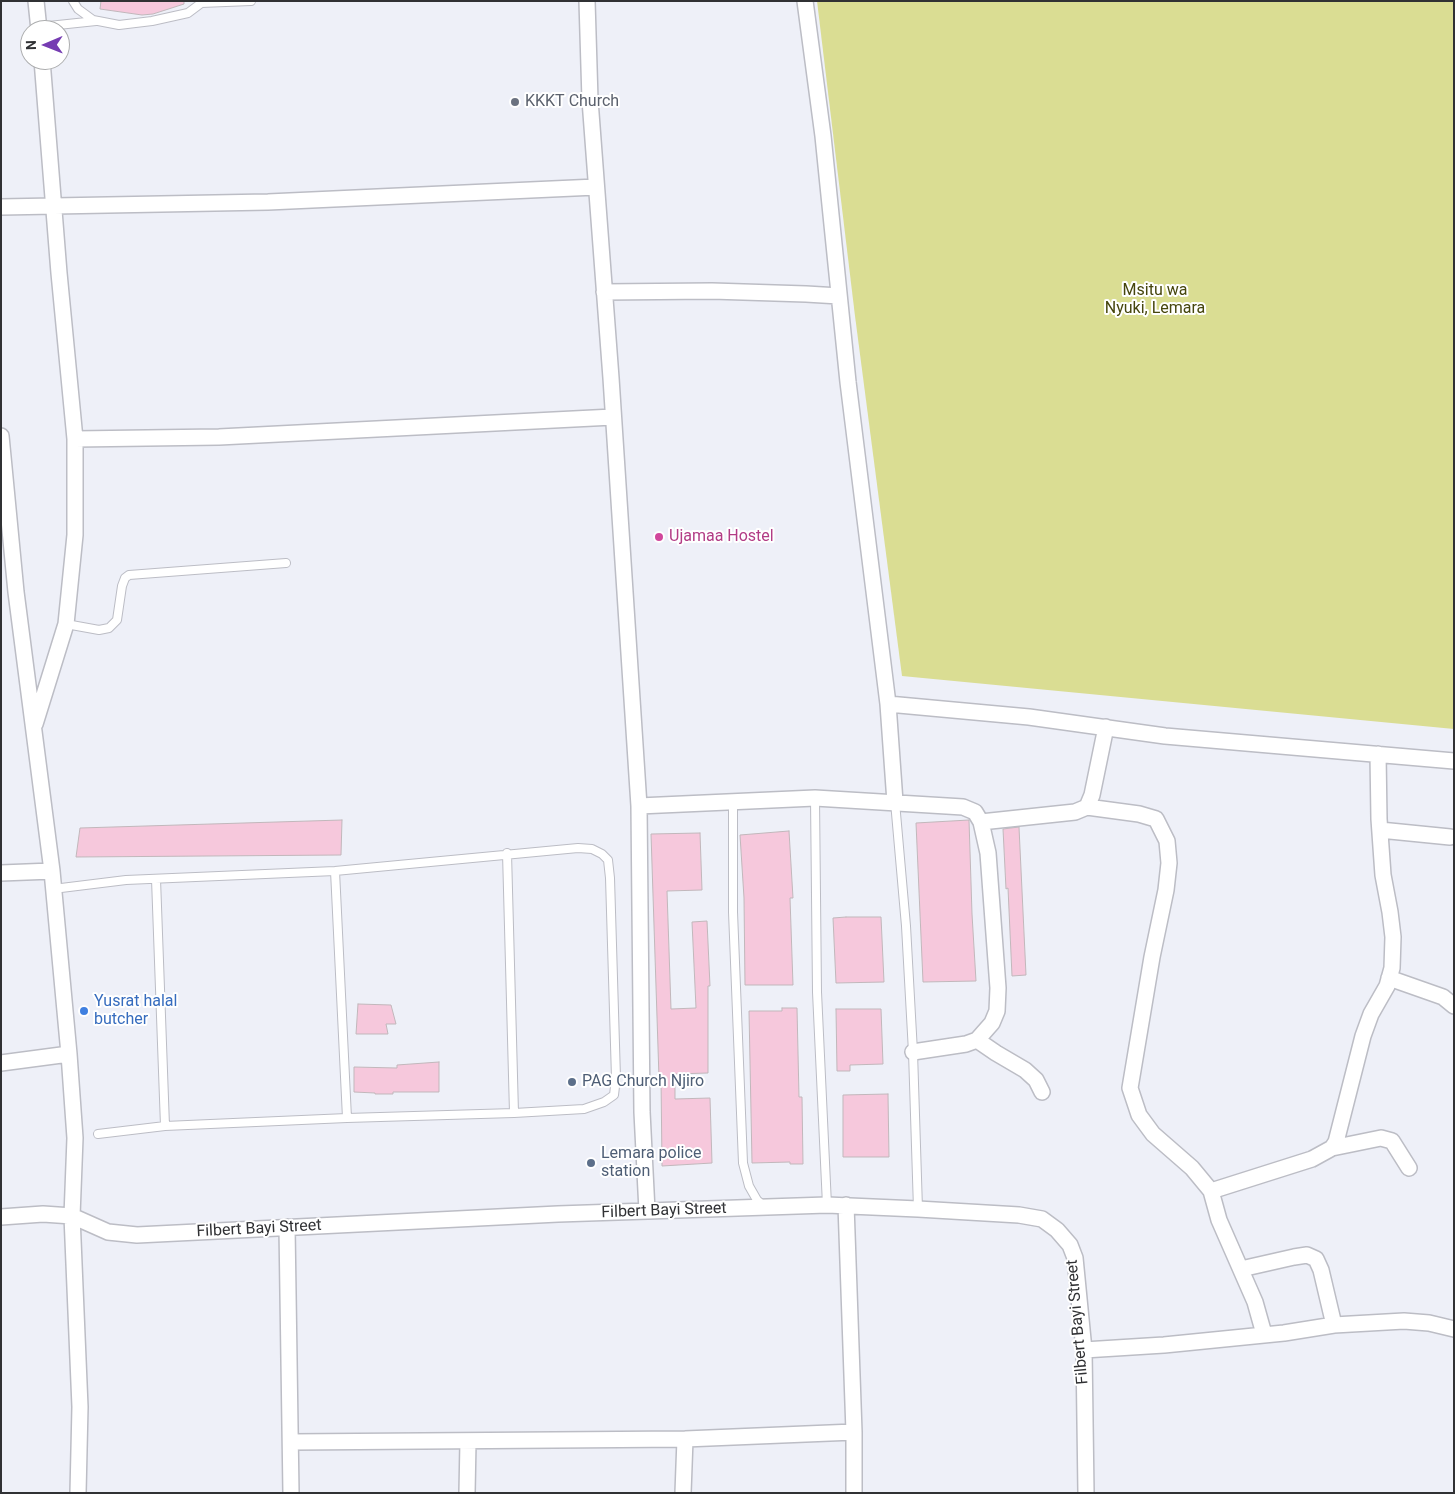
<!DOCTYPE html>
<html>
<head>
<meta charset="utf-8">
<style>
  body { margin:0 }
  #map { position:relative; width:1455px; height:1494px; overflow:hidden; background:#eef0f8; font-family:Roboto,sans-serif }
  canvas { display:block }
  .frame { position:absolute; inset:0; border:2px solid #303134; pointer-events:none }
  .north { position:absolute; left:20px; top:20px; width:50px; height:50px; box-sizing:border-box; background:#fff; border:1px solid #acadae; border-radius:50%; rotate:269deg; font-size:14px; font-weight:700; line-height:20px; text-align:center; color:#303134 }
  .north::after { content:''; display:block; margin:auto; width:18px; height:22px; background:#763cb2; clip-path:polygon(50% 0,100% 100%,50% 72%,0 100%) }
</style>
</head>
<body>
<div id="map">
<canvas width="1455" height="1494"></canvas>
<div class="frame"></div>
<div class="north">N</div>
</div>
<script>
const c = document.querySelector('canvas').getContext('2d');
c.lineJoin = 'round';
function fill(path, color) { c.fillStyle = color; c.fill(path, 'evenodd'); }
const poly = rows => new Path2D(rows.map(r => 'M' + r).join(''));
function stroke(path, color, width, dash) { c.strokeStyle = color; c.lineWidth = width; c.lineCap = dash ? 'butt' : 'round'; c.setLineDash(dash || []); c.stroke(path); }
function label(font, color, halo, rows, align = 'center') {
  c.font = font + ' Roboto,sans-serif'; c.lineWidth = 4; c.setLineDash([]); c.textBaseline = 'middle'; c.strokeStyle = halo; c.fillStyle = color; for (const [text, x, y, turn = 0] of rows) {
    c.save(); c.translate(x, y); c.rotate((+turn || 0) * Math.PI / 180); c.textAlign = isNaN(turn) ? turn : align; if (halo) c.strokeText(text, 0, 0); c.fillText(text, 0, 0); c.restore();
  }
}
fill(poly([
  [817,1,1454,1,1454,729,902,676,855,316]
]), '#dadd93');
const building = poly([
  [101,1,184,1,184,4,153,14,142,15,100,9,101,1],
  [342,820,341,855,76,857,80,828,342,820],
  [969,820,972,914,976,981,923,982,916,823,969,820],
  [1019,827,1026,975,1012,976,1008,888,1006,889,1003,829,1019,827],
  [789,831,793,898,790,898,793,985,745,985,744,898,740,835,789,831],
  [700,833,702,890,667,891,671,1009,696,1008,692,922,707,921,710,986,708,986,708,1073,675,1074,675,1099,710,1098,712,1163,662,1166,661,1078,659,1078,651,834,700,833],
  [846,917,881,917,884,982,836,983,833,918,846,917],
  [358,1004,391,1005,396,1024,386,1024,388,1034,356,1034,358,1004],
  [782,1008,797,1008,799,1097,802,1097,803,1164,790,1164,790,1162,752,1163,749,1011,782,1011,782,1008],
  [836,1009,881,1009,883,1064,850,1065,850,1071,837,1071,836,1009],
  [439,1062,439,1092,393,1092,393,1094,375,1094,375,1093,354,1092,354,1067,397,1068,397,1065,439,1062],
  [888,1094,889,1157,843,1157,843,1095,888,1094]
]);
fill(building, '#f6c8dc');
stroke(building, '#c1b7bb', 1);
const lane = poly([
  [73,1,78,9,93,20,119,25,152,21,188,13,204,1],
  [201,3,251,1],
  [39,27,96,21],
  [66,624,99,630,109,628,117,620,122,586,125,578,129,575,286,563],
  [815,798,817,992,827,1205],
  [733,801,733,912,743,1163,749,1186,757,1200,765,1207],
  [895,802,906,926,913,1052,918,1209],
  [507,853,514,1113],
  [335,871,347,1118],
  [156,879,165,1126],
  [53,889,126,880,335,871,578,848,592,849,602,854,608,860,610,878,616,1078,614,1095,604,1102,584,1109,514,1113,347,1118,165,1126,98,1134]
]);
const street = poly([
  [36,1,39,30],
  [587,1,590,100,611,378,639,806,642,1112,647,1211],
  [805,1,823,136,848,382,888,704,895,802],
  [1,207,268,202,596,187],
  [604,292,712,291,806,294,839,296],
  [1,436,16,592,52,871,69,1054,75,1138,72,1216,80,1407,78,1493],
  [75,439,219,437,613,417],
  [888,704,1029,717,1165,736,1454,761],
  [35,724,66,624,75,535,75,439,59,273,42,60],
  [639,806,815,798,963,807,975,812,981,822,988,853,998,988,997,1011,992,1023,977,1040,966,1044,913,1052],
  [1087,807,1139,814,1156,819,1167,841,1169,863,1166,890,1152,957,1130,1088,1139,1115,1153,1134,1192,1168,1211,1191,1219,1220,1255,1302,1264,1334],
  [981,822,1075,812,1087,807,1092,795,1106,727],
  [1380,830,1450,837],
  [1,873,52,871],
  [1389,978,1443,997,1454,1006],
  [977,1040,996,1053,1025,1070,1036,1080,1042,1092],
  [1,1063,69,1054],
  [1332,1148,1381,1138,1392,1141,1409,1168],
  [1211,1191,1312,1159,1332,1148,1336,1142,1363,1036,1371,1014,1387,986,1392,968,1393,937,1390,912,1383,875,1379,819,1378,754],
  [846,1205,854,1432,854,1493],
  [1,1217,43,1214,72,1216,108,1232,137,1235,558,1214,827,1205,918,1209,1019,1215,1042,1219,1057,1230,1070,1245,1075,1258,1084,1350,1086,1493],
  [287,1227,291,1493],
  [1241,1269,1294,1257,1307,1255,1316,1259,1321,1270,1334,1325],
  [1084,1350,1164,1345,1284,1333,1334,1325,1404,1321,1429,1323,1454,1329],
  [292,1442,685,1439,854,1432],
  [467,1493,468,1442],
  [683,1493,685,1439]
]);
stroke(lane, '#bcbdc5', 10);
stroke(street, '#bcbdc5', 18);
stroke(lane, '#fff', 8);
stroke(street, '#fff', 15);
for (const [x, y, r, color] of [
  [515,102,5,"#6b7280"],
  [659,537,5,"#d1479c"],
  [84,1011,5,"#3f7fe0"],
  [572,1082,5,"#5c6f8a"],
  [591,1163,5,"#5c6f8a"]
]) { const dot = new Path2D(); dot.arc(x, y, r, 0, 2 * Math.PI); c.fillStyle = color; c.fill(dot); stroke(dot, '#fff', 2); }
label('16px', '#5b616d', '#fff', [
  ["KKKT Church",525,102]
], 'left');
label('16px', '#46460d', '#fff', [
  ["Msitu wa",1155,291],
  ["Nyuki, Lemara",1155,309]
]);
label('16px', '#b23c85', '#fff', [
  ["Ujamaa Hostel",669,537]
], 'left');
label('16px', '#366cbe', '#fff', [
  ["Yusrat halal",94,1002],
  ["butcher",94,1020]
], 'left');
label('16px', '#4e5e75', '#fff', [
  ["PAG Church Njiro",582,1082],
  ["Lemara police",601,1154],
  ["station",601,1172]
], 'left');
label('16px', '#303134', '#fff', [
  ["Filbert Bayi Street",664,1211,-2],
  ["Filbert Bayi Street",259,1229,-3],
  ["Filbert Bayi Street",1078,1322,-95]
]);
</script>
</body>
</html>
